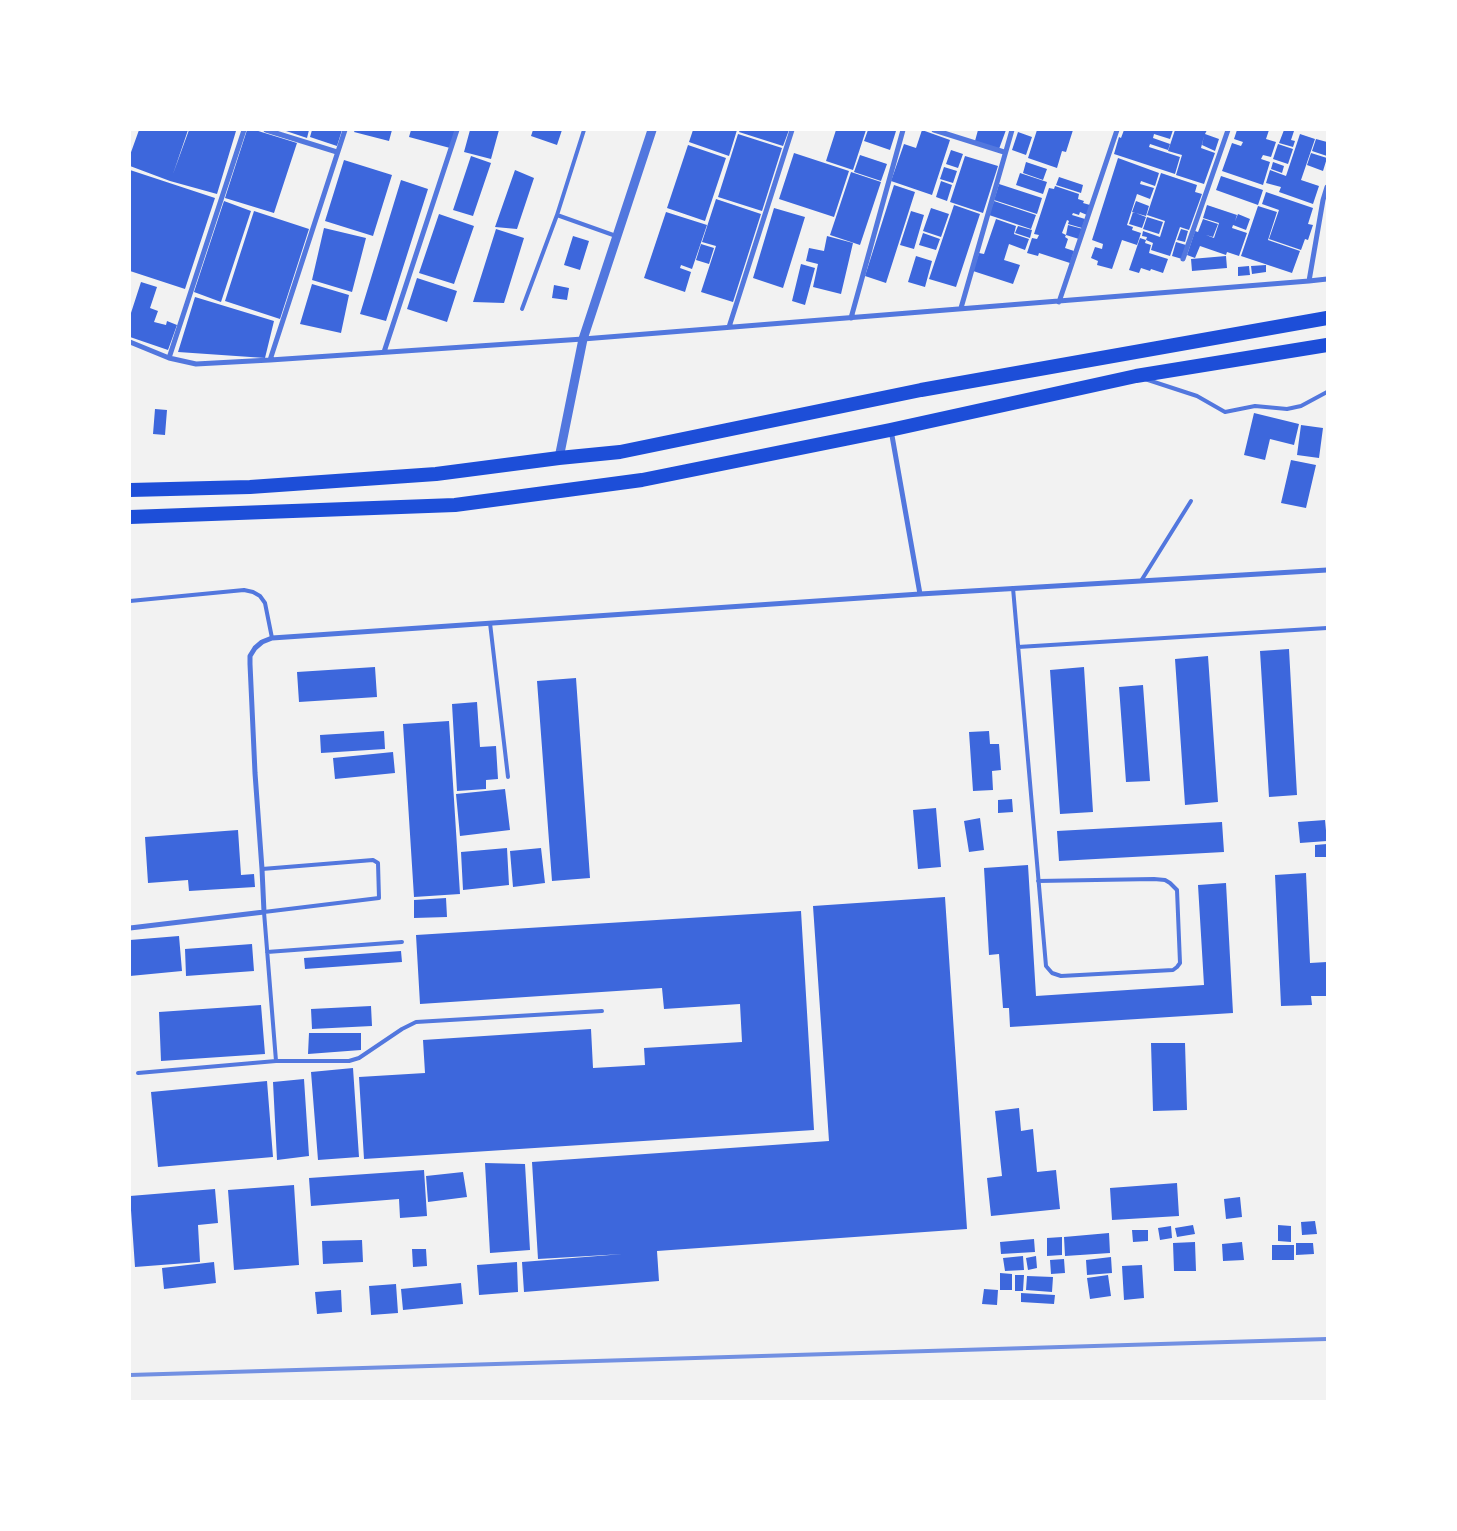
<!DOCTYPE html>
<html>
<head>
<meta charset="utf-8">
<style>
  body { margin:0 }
  #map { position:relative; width:1457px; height:1531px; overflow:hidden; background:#f2f2f2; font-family:"PT Sans",sans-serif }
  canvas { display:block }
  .frame { position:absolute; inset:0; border:131px solid #fff; pointer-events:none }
</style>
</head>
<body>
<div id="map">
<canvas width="1457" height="1531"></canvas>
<div class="frame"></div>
</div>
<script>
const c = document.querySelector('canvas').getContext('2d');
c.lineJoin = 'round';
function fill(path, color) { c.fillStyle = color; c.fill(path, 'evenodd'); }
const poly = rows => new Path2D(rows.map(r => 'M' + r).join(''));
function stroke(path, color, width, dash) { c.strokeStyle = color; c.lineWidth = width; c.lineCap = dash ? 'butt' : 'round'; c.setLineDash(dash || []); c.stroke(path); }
fill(poly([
  [139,130,188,130,173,174,189,130,236,131,217,194,170,181,130,166,130,155],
  [247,130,255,130,297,143,274,213,225,198],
  [283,130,309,130,307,138],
  [312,130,342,130,337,146,310,137],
  [355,130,392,130,389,141,354,132],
  [411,130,455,130,450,148,409,137],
  [470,130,499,130,491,159,464,152],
  [533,130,562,130,557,145,531,136],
  [693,130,737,130,729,156,689,142],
  [740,130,789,130,783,146,739,132],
  [836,130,866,130,853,170,826,161],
  [868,130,896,131,890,150,864,141],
  [922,130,950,140,932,195,891,181,904,144,916,148],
  [978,130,1006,130,999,149,975,141],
  [1037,130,1073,130,1066,152,1062,151,1057,168,1028,158],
  [1124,130,1173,130,1170,139,1154,134,1153,138,1170,144,1168,150,1150,144,1149,147,1180,157,1175,174,1114,154,1119,137,1121,138],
  [1175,130,1207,130,1205,134,1219,139,1215,151,1202,145,1204,136,1201,148,1215,153,1204,184,1176,175,1182,155,1168,151],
  [1237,130,1269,130,1266,139,1276,142,1271,157,1263,155,1261,159,1270,162,1263,185,1222,171,1232,143,1241,146,1243,142,1234,139],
  [1284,130,1294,131,1291,140,1295,141,1293,147,1279,143],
  [1018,132,1032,137,1026,155,1012,150],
  [738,134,782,148,762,211,718,197],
  [1300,134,1315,139,1301,180,1319,186,1313,204,1279,192,1281,187,1266,183,1270,170,1286,176],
  [1316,139,1327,142,1327,156,1312,151],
  [1278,144,1293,149,1288,164,1273,159],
  [688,145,726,158,705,221,667,208],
  [951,150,963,154,958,168,946,164],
  [794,153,849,171,834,217,779,199],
  [1311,153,1327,158,1323,171,1307,165],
  [860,155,887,164,881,181,854,172],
  [471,156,491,163,473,216,453,210],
  [965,156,998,166,983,213,950,202],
  [1118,158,1159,173,1155,186,1141,181,1140,184,1154,188,1150,199,1137,194,1127,225,1133,227,1132,230,1141,233,1137,245,1122,240,1112,269,1097,265,1098,261,1091,258,1095,247,1102,249,1103,244,1092,240],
  [344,160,392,175,373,236,325,221],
  [1026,162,1047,169,1043,180,1023,173],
  [1273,162,1284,166,1282,173,1271,169],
  [944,167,957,171,953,183,940,179],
  [130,170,215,198,185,289,130,271],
  [515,170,534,178,517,229,495,227],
  [851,172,881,182,860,245,830,235],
  [1020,173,1047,182,1043,194,1016,185],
  [1161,173,1197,185,1195,192,1202,194,1189,230,1180,227,1170,256,1151,250,1153,243,1146,240,1147,237,1142,236,1143,231,1160,237,1165,221,1147,215],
  [1221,176,1263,190,1258,205,1216,190],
  [1059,177,1083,185,1081,193,1056,185],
  [401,180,428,189,386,321,360,314],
  [941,181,952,185,947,201,936,197],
  [999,184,1042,198,1037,214,994,200],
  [894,185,915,192,886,283,865,276],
  [1055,186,1079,194,1078,199,1084,201,1083,203,1090,205,1087,215,1080,212,1079,215,1073,213,1072,215,1085,219,1082,228,1068,224,1069,221,1067,220,1062,233,1066,235,1068,225,1083,229,1079,239,1066,235,1065,237,1068,239,1065,248,1074,251,1070,263,1039,253,1038,256,1027,253,1032,238,1037,239,1039,235,1034,234,1049,188,1054,189],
  [1266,192,1313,208,1308,224,1313,225,1308,240,1305,239,1301,250,1269,239,1279,210,1262,204],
  [716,199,761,214,733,302,701,292,716,246,702,242],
  [224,201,251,211,221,302,194,292],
  [994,201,1036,215,1031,229,989,215],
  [1136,201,1149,206,1146,216,1132,212],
  [954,205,980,214,956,287,929,279],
  [1207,205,1237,215,1235,221,1238,214,1250,219,1246,230,1233,225,1232,228,1247,233,1239,256,1227,252,1226,255,1200,246,1195,258,1187,255,1195,231,1198,232,1203,219,1218,224,1213,237,1206,235,1214,238,1219,223,1203,218],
  [1258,206,1277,212,1268,240,1300,251,1292,273,1241,256],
  [774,208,805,217,783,288,753,278],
  [931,208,949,214,941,237,923,231],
  [254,211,309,229,280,319,225,301],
  [911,211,924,215,914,249,900,245],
  [666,212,707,225,692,269,681,265,680,268,691,272,685,292,644,278],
  [1133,212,1146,217,1142,228,1129,224],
  [439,214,474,226,454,284,419,273],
  [1147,217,1163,222,1159,234,1143,229],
  [996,219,1016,226,1014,234,1029,239,1025,250,1009,244,1004,260,1020,265,1013,284,973,271,979,253,984,254],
  [1018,226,1032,230,1030,238,1015,233],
  [324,228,366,238,352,292,312,280],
  [496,229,524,238,504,303,473,302],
  [1181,229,1188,231,1185,242,1177,240],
  [923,233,940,239,936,250,919,245],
  [573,236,589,241,580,270,564,265],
  [827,236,853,243,841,294,813,287,818,264,806,261,809,248,824,251],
  [1140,238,1146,240,1145,243,1151,245,1149,253,1168,259,1163,273,1151,269,1150,271,1141,268,1139,273,1129,270],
  [1176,242,1186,245,1182,259,1172,256],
  [701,244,714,248,709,264,696,260],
  [916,256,932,261,925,287,908,282],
  [1226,256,1227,268,1192,271,1191,259],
  [801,264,815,268,805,305,792,301],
  [1266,265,1266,272,1252,274,1251,266],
  [1249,266,1250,275,1238,276,1238,267],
  [417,278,457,291,447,322,407,309],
  [141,282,157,287,150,308,158,311,154,322,166,325,167,321,177,325,168,350,130,337,130,316],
  [312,284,349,295,341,333,300,324],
  [554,285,569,288,567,300,552,298],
  [195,297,274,321,265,358,178,352],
  [155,409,167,410,165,435,153,434],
  [1254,413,1299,424,1294,445,1270,439,1265,460,1244,455],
  [1301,425,1323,428,1319,458,1297,455],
  [1291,460,1316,465,1306,508,1281,503],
  [1289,649,1297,795,1269,797,1260,651],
  [1208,656,1218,802,1185,805,1175,659],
  [375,667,377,697,299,702,297,672],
  [1084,667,1093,812,1060,814,1050,670],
  [576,678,590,878,552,881,537,681],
  [1143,685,1150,781,1126,782,1119,687],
  [477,702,480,747,496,746,498,779,486,780,486,789,457,791,452,704],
  [449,721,460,894,414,897,403,724],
  [384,731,385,749,321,753,320,735],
  [989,731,990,744,999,744,1001,770,992,771,993,790,973,791,969,732],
  [393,752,395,773,335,779,333,758],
  [505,789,510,830,460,836,456,794],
  [1012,799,1013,812,998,813,998,800],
  [936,808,941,867,918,869,913,810],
  [980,818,984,850,969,852,964,821],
  [1325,820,1327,841,1300,843,1298,822],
  [1222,822,1224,852,1059,861,1057,831],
  [238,830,241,875,254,874,255,887,189,891,188,880,148,883,145,837],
  [1327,844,1327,857,1315,857,1315,845],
  [507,848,509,885,463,890,461,852],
  [541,848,545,883,513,887,510,851],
  [1028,865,1036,996,1204,985,1198,885,1226,883,1233,1013,1010,1027,1009,1008,1003,1008,999,954,989,955,984,868],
  [1306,873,1310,963,1327,962,1327,996,1311,996,1312,1005,1281,1006,1275,875],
  [945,897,967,1229,657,1251,659,1281,524,1292,522,1262,623,1254,538,1259,532,1162,829,1141,813,906],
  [446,898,447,917,414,918,414,900],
  [801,911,814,1130,364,1159,359,1077,425,1073,423,1040,591,1029,593,1068,645,1065,644,1048,742,1042,740,1004,664,1009,662,988,420,1004,416,935],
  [179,936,182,971,130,976,130,940],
  [252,944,254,971,186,976,185,949],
  [401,951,402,962,305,969,304,958],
  [261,1005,265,1054,161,1061,159,1012],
  [371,1006,372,1026,312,1029,311,1009],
  [309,1033,361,1033,361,1050,308,1054],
  [1151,1043,1185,1043,1187,1110,1153,1111],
  [353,1068,359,1157,318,1160,311,1072],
  [304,1079,309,1156,277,1160,273,1082],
  [267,1081,273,1157,158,1167,151,1092],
  [1019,1108,1021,1131,1033,1129,1037,1172,1056,1170,1060,1209,991,1216,987,1178,1002,1176,995,1111],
  [485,1163,525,1164,530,1250,490,1253],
  [424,1170,427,1216,400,1218,399,1199,311,1206,309,1178],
  [463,1172,467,1197,428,1202,426,1176],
  [1177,1183,1179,1216,1112,1220,1110,1188],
  [294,1185,299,1265,234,1270,228,1190],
  [215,1189,218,1223,198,1225,200,1262,135,1267,130,1196],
  [1240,1197,1242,1217,1226,1219,1224,1199],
  [1315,1221,1317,1234,1302,1235,1301,1222],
  [1193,1225,1195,1234,1177,1237,1175,1228],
  [1278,1225,1291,1226,1291,1242,1278,1241],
  [1171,1226,1172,1238,1160,1240,1158,1228],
  [1132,1230,1148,1230,1148,1241,1133,1242],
  [1109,1233,1110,1253,1065,1256,1064,1237],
  [1062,1237,1062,1255,1047,1256,1047,1238],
  [1034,1239,1035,1252,1001,1254,1000,1242],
  [362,1240,363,1262,323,1264,322,1241],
  [1195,1242,1196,1271,1174,1271,1173,1243],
  [1242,1242,1244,1260,1223,1261,1222,1244],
  [1296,1243,1313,1243,1314,1254,1296,1255],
  [1272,1245,1294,1245,1294,1260,1272,1260],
  [412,1249,426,1249,427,1266,413,1267],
  [1023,1256,1024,1270,1005,1271,1003,1258],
  [1036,1256,1037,1268,1028,1270,1026,1258],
  [1111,1257,1112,1273,1087,1275,1086,1260],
  [1064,1259,1065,1273,1051,1274,1050,1260],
  [214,1262,216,1283,164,1289,162,1268],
  [517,1262,518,1292,479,1295,477,1265],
  [1142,1265,1144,1298,1124,1300,1122,1266],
  [1000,1273,1012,1274,1012,1290,1000,1290],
  [1015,1275,1024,1275,1023,1291,1015,1291],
  [1108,1275,1111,1296,1090,1299,1087,1278],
  [1027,1276,1053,1277,1052,1292,1026,1290],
  [461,1283,463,1304,403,1310,401,1289],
  [396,1284,398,1313,371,1315,369,1286],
  [984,1289,998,1290,997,1305,982,1304],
  [341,1290,342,1312,317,1314,315,1292],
  [1021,1293,1055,1295,1054,1304,1021,1302]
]), '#3d67dc');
stroke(poly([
  [557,215,584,130],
  [522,309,557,215,616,236],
  [1145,379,1197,396,1225,412,1255,406,1287,409,1301,406,1327,392],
  [1141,581,1191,501],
  [1013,588,1046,966,1052,973,1061,976,1173,970,1177,967,1180,963,1177,890,1170,883,1165,880,1154,879,1038,881],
  [130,601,244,590,253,592,260,596,265,603,272,638],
  [490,623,508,777],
  [1018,647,1327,628],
  [262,869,373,860,378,863,379,898,264,912,276,1061],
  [267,952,402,942],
  [138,1073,276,1061,349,1061,359,1058,402,1029,416,1022,602,1011]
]), '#5277de', 4);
stroke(poly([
  [266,130,337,152],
  [934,130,1004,152],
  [1183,259,1228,130],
  [1309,281,1327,279],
  [1059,302,1117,130],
  [961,308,1012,130],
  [851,318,903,130],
  [729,327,792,130],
  [130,342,169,358,196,364,270,360,583,339,1309,281,1323,200,1327,187],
  [384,352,457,130],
  [169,358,244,130],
  [270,360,345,130],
  [891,430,920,594],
  [130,928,264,912,262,869,255,773,250,664,250,656,255,648,262,642,272,638,920,594,1327,570]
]), '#5277de', 5);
stroke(poly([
  [559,458,583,339,652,130]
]), '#5277de', 9);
stroke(poly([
  [130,490,250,487,436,474,559,458,620,452,921,390,1327,318],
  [130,517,455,505,642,480,890,430,1136,376,1327,345]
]), '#1d4ed8', 14);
stroke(poly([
  [130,1375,1327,1339]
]), '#7290e2', 4);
</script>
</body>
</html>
